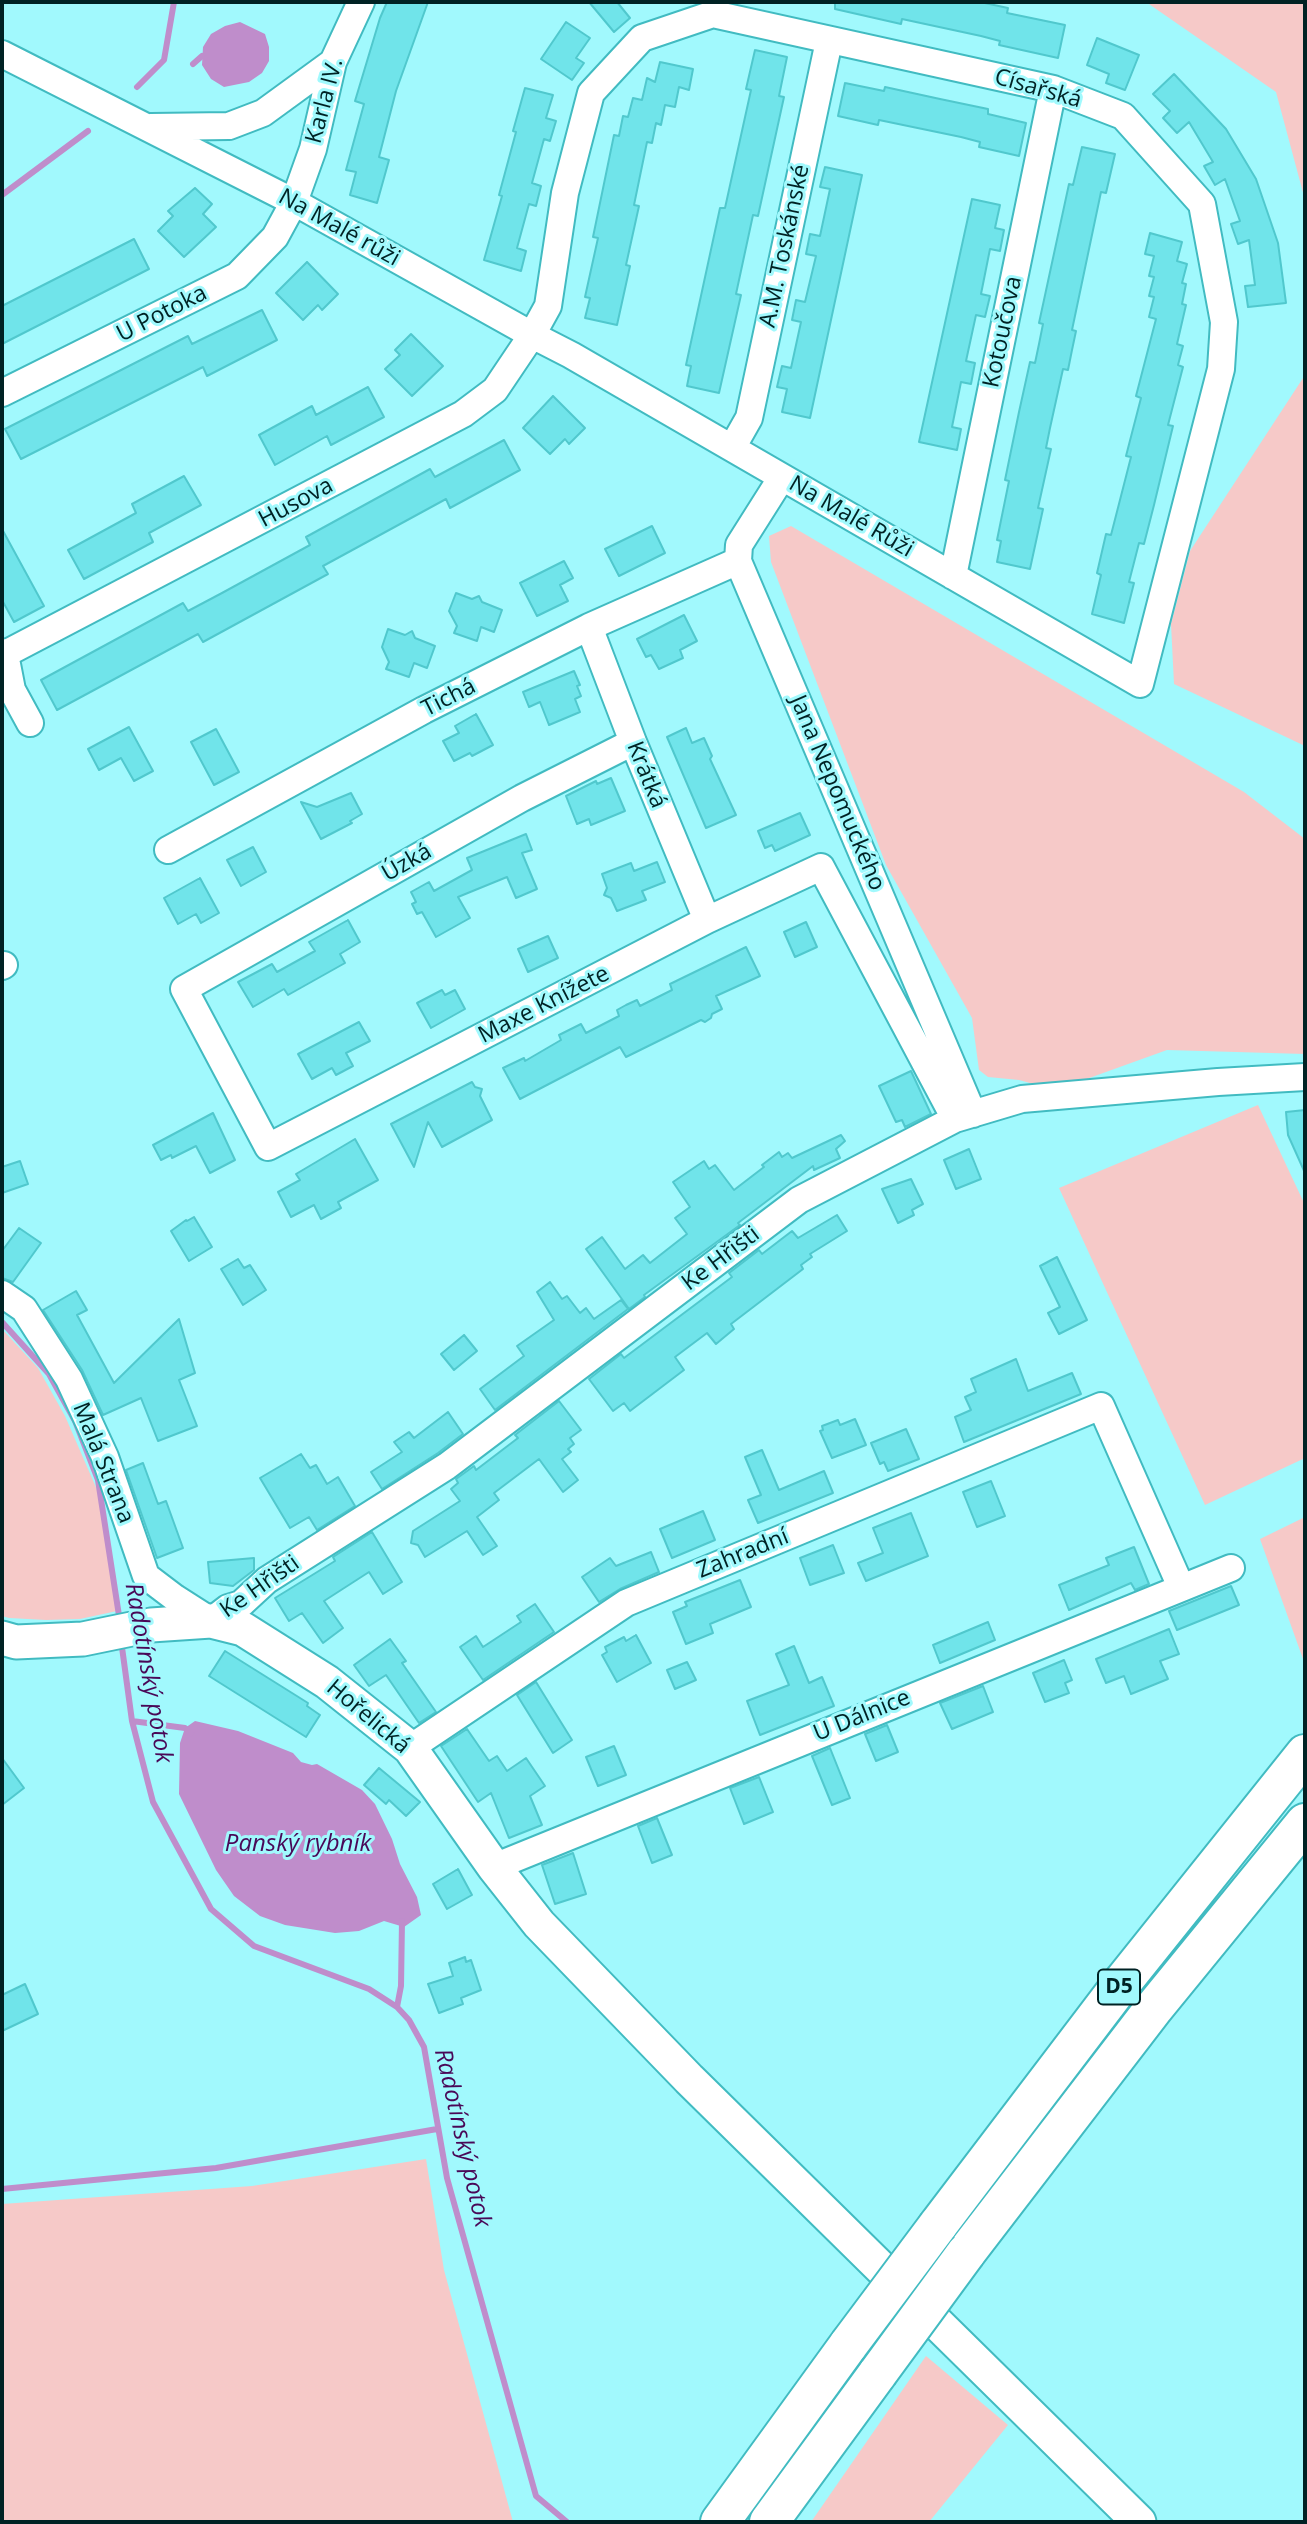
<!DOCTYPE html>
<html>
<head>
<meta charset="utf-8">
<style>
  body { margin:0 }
  #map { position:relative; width:1307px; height:2524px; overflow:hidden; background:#a1f9fd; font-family:"Open Sans",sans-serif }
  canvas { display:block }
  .frame { position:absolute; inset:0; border:4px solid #002224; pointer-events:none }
</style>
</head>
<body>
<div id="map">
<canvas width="1307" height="2524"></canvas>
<div class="frame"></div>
</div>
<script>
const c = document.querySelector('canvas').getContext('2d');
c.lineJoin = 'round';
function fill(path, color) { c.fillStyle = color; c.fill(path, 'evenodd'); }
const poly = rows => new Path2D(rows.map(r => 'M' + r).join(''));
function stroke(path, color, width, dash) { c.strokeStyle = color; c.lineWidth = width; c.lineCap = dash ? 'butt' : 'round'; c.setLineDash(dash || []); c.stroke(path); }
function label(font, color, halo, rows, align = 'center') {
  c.font = font + ' "Open Sans",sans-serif'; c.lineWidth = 6; c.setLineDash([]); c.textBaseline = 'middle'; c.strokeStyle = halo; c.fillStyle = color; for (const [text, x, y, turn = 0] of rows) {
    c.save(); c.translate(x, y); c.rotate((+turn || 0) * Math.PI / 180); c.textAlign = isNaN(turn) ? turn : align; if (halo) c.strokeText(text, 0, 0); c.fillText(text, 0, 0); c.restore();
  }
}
fill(poly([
  [1146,2,1305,2,1305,200,1276,92],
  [1305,375,1305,746,1174,684,1171,624,1190,551],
  [791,526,1244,792,1305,839,1305,1054,1167,1050,1056,1090,1019,1080,988,1077,979,1070,972,1018,886,865,771,562,769,536],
  [1258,1105,1305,1205,1305,1458,1205,1505,1059,1188],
  [2,1329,38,1368,65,1416,98,1492,117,1611,80,1619,46,1620,9,1618,2,1616],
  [1305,1517,1305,1660,1303,1659,1260,1539],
  [426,2159,444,2270,513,2522,2,2522,2,2204,252,2186],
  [926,2356,1008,2425,929,2522,811,2522]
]), '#f6c9c8');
fill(poly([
  [240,22,265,34,269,47,269,61,262,73,249,82,224,87,211,79,202,65,203,47,211,34,225,26],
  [195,1721,238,1731,293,1753,301,1762,312,1765,317,1764,362,1790,375,1804,392,1839,400,1864,417,1897,421,1915,404,1927,384,1921,359,1931,335,1933,285,1925,260,1916,234,1896,216,1870,179,1794,180,1743,185,1728]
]), '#bf8dcb');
stroke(poly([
  [193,64,202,56],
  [137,87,164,60,174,2],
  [2,195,88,131],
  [2,1322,49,1374,75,1421,98,1480,120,1622],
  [121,1640,132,1721,153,1802,211,1909,254,1946,369,1989,397,2007,409,2020,424,2047,447,2178,536,2496,567,2522],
  [132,1721,185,1728,191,1733],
  [397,2007,401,1986,402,1921],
  [2,2189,216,2168,437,2129]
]), '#bf8dcb', 6);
const building = poly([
  [387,2,428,2,396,91,379,157,389,160,377,203,350,195,356,172,346,170,364,104,355,101,380,18,387,2],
  [589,2,617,2,630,18,614,32,589,2],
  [835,2,980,2,1008,8,1007,13,1065,25,1058,58,999,45,1000,41,981,36,902,19,901,24,835,9,835,2],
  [566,22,590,38,576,58,584,63,572,80,541,59,566,22],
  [1097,38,1139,55,1125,90,1106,83,1109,74,1087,65,1097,38],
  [755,50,787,57,779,96,784,97,758,216,753,215,736,294,741,295,719,393,687,386,691,366,686,365,720,208,725,208,751,90,746,89,755,50],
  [660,62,693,69,689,90,679,87,675,107,665,105,661,125,656,123,652,143,647,142,634,205,639,206,626,265,630,266,617,325,585,318,590,298,585,297,598,238,593,237,614,135,619,136,623,116,628,117,633,98,642,100,647,78,655,82,660,62],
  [1174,74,1226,129,1256,179,1278,243,1286,303,1248,307,1245,286,1255,285,1249,240,1238,244,1231,224,1240,221,1225,179,1215,185,1204,166,1213,162,1189,122,1177,133,1163,118,1170,111,1153,94,1174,74],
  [845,83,884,91,885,87,940,99,988,109,988,114,1026,123,1019,156,979,147,980,142,961,137,879,120,878,125,838,116,845,83],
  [525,88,553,95,546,118,556,121,550,141,544,139,532,183,541,186,536,206,529,204,517,248,526,251,521,271,484,260,502,196,499,195,516,132,513,131,525,88],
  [1082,147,1115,154,1106,193,1101,192,1072,330,1076,331,1072,350,1068,370,1063,369,1050,428,1046,448,1051,449,1038,508,1043,509,1030,569,997,562,1001,541,997,540,1009,481,1005,480,1019,412,1030,362,1035,363,1039,344,1043,324,1039,323,1069,184,1073,185,1082,147],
  [825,167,862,175,810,418,782,412,787,389,777,387,782,366,791,368,801,322,792,320,796,300,805,302,816,256,806,254,810,234,820,236,830,189,820,187,825,167],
  [195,188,212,204,203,214,216,227,184,257,158,231,173,216,168,211,195,188],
  [972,199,1000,205,995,228,1004,230,1000,251,990,249,981,294,990,296,985,317,976,315,966,361,975,363,971,384,961,382,952,427,961,429,957,450,919,442,972,199],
  [1150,233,1182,242,1177,261,1187,264,1182,283,1186,284,1182,304,1186,305,1177,344,1183,346,1178,365,1183,367,1168,425,1173,426,1154,505,1144,544,1139,543,1129,582,1134,583,1124,623,1092,614,1101,575,1097,573,1106,534,1111,535,1131,457,1126,456,1141,398,1136,396,1156,319,1149,317,1154,297,1149,296,1154,277,1149,276,1154,256,1145,254,1150,233],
  [134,239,149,269,2,344,2,306,134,239],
  [307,262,338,294,322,310,318,305,303,320,276,293,307,262],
  [262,310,277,340,207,376,203,367,21,459,5,429,188,336,192,344,262,310],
  [411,334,443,366,412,396,385,369,400,355,395,350,411,334],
  [368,387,384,417,331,445,327,436,275,465,259,435,312,406,316,415,368,387],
  [553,396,585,428,569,444,565,439,550,454,523,428,553,396],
  [504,440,520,470,450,508,446,499,323,566,328,574,260,611,203,642,198,634,57,710,41,680,183,603,188,611,222,593,310,545,306,537,430,469,435,477,504,440],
  [184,476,201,505,149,533,153,542,84,579,68,550,136,513,132,504,184,476],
  [652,526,665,553,619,576,605,549,652,526],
  [2,529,44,606,14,622,2,600,2,529],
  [564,561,573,578,560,585,568,601,537,616,520,583,564,561],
  [456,593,472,599,479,596,482,602,502,610,494,632,481,627,477,641,454,633,457,626,449,611,456,593],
  [684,615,697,641,680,650,683,658,659,669,651,655,646,657,637,639,684,615],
  [388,629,405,635,412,631,415,638,435,646,427,668,414,663,409,677,386,669,389,662,382,647,388,629],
  [574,671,580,685,577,686,581,696,575,699,580,712,549,725,540,702,529,707,523,692,574,671],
  [476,714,493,745,472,756,470,753,454,761,443,741,459,733,455,726,476,714],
  [129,727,153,771,134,781,121,758,99,770,88,749,129,727],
  [686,728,692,743,704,738,712,756,710,759,736,815,706,828,667,737,686,728],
  [216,729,239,772,214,785,191,742,216,729],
  [611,778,625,811,591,825,589,819,577,824,566,796,596,781,597,784,611,778],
  [351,793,362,814,350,821,352,823,321,839,301,802,317,807,351,793],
  [800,813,810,835,775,851,772,845,765,848,758,831,800,813],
  [526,834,532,850,522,853,537,889,516,898,507,877,458,897,470,918,436,937,422,912,417,914,412,904,416,902,411,892,429,882,434,891,472,870,467,858,526,834],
  [253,847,266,872,241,886,227,860,253,847],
  [657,862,665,882,642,891,646,900,617,911,611,898,604,895,607,888,602,874,631,863,634,871,657,862],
  [200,878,219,913,201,923,196,914,178,924,164,898,200,878],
  [348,920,360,942,340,954,345,963,288,995,284,989,253,1007,238,982,272,964,277,972,315,951,309,942,348,920],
  [806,922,817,947,795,957,784,932,806,922],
  [548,936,558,958,528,972,518,949,548,936],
  [746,947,760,976,716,996,722,1009,712,1014,711,1018,705,1022,701,1020,626,1057,620,1047,520,1099,503,1068,524,1058,525,1061,561,1040,559,1035,581,1024,586,1033,619,1016,617,1010,626,1005,637,1000,640,1006,672,990,670,984,746,947],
  [442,990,445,995,455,990,465,1009,431,1028,417,1003,442,990],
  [359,1022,370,1041,346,1053,353,1066,336,1075,332,1068,312,1079,298,1054,359,1022],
  [911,1071,931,1114,905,1127,902,1120,896,1122,879,1086,911,1071],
  [472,1082,475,1087,482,1089,480,1096,492,1120,442,1147,428,1122,414,1167,391,1124,472,1082],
  [1305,1110,1305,1173,1288,1135,1286,1112,1305,1110],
  [213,1113,235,1160,210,1173,196,1146,172,1158,171,1155,161,1160,153,1145,213,1113],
  [841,1135,845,1141,836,1149,840,1158,814,1170,813,1166,738,1223,740,1225,644,1295,645,1297,629,1309,586,1249,602,1237,625,1269,643,1255,650,1263,687,1234,675,1218,690,1207,673,1182,704,1161,709,1169,715,1165,734,1190,764,1167,762,1165,779,1152,782,1157,788,1153,792,1158,841,1135],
  [355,1139,378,1180,338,1202,341,1208,321,1219,314,1205,291,1217,278,1192,300,1180,296,1174,355,1139],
  [969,1149,981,1179,956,1189,944,1160,969,1149],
  [20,1161,28,1184,2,1193,2,1167,20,1161],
  [911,1179,923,1204,912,1210,914,1215,898,1223,882,1189,911,1179],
  [837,1215,847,1231,810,1254,812,1257,801,1265,803,1269,731,1324,734,1329,716,1344,707,1333,675,1357,684,1370,630,1411,624,1403,613,1411,589,1379,621,1354,624,1358,732,1277,729,1273,759,1250,762,1254,792,1231,798,1238,837,1215],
  [194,1217,212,1247,189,1261,171,1231,186,1220,187,1221,194,1217],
  [19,1228,41,1243,13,1282,2,1278,2,1251,19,1228],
  [1057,1257,1087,1320,1059,1334,1048,1313,1060,1307,1040,1266,1057,1257],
  [238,1259,244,1268,250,1265,266,1290,243,1305,221,1269,238,1259],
  [550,1282,562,1299,567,1296,580,1313,586,1308,594,1319,621,1300,628,1309,495,1410,480,1389,524,1356,517,1346,554,1320,537,1292,550,1282],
  [76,1291,87,1310,77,1315,114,1383,179,1319,195,1373,179,1380,197,1426,158,1441,141,1398,103,1415,82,1370,43,1310,76,1291],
  [464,1335,477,1351,454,1370,441,1354,464,1335],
  [1016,1359,1028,1391,1072,1373,1081,1394,964,1442,955,1417,971,1410,965,1397,976,1392,971,1379,1016,1359],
  [559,1401,581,1430,570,1438,574,1444,568,1449,571,1452,562,1459,578,1480,563,1492,539,1459,494,1493,499,1500,477,1517,497,1546,483,1555,467,1531,425,1557,418,1545,411,1543,413,1531,460,1501,451,1489,458,1483,456,1479,474,1466,476,1470,518,1438,515,1435,559,1401],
  [448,1412,463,1434,438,1453,382,1489,371,1472,402,1452,394,1442,409,1432,414,1438,448,1412],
  [855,1419,866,1445,832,1458,820,1431,823,1430,822,1426,838,1420,840,1425,855,1419],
  [906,1429,919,1459,888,1471,884,1462,880,1464,871,1443,906,1429],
  [762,1450,779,1490,824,1471,833,1493,758,1523,748,1500,761,1495,745,1457,762,1450],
  [301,1454,310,1468,316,1465,327,1484,338,1477,355,1506,317,1530,309,1517,290,1528,260,1478,301,1454],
  [143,1463,158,1504,166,1501,183,1548,157,1558,126,1470,143,1463],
  [991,1481,1005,1516,977,1527,963,1492,991,1481],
  [703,1511,715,1540,672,1558,660,1529,703,1511],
  [911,1513,928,1556,866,1581,858,1563,883,1553,873,1528,911,1513],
  [372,1532,402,1582,383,1594,369,1572,324,1601,343,1628,323,1643,302,1613,289,1621,275,1598,335,1561,333,1557,372,1532],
  [833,1545,844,1573,810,1585,800,1558,833,1545],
  [1134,1547,1149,1584,1135,1590,1131,1583,1069,1610,1059,1585,1109,1565,1106,1558,1134,1547],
  [651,1552,659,1572,620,1589,599,1602,582,1577,610,1558,616,1566,651,1552],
  [254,1558,254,1570,233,1586,210,1583,208,1562,254,1558],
  [740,1580,751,1607,710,1624,713,1633,686,1644,673,1612,687,1606,685,1602,740,1580],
  [1231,1586,1239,1605,1177,1630,1169,1611,1231,1586],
  [535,1604,554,1632,483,1680,460,1647,476,1636,483,1647,521,1622,517,1616,535,1604],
  [988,1622,995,1640,940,1663,933,1645,988,1622],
  [1169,1629,1179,1654,1160,1661,1168,1679,1131,1694,1124,1676,1106,1683,1096,1659,1169,1629],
  [636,1635,651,1663,617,1682,602,1655,607,1652,605,1647,624,1637,626,1641,636,1635],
  [390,1639,406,1661,402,1663,436,1712,419,1723,386,1675,369,1686,354,1665,390,1639],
  [794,1646,809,1683,822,1677,834,1706,760,1735,747,1701,789,1685,776,1654,794,1646],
  [225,1651,308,1703,307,1706,320,1715,306,1737,209,1676,225,1651],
  [1064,1660,1072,1680,1065,1683,1069,1693,1045,1702,1033,1673,1064,1660],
  [687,1662,696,1680,675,1689,667,1670,687,1662],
  [536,1682,572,1740,553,1753,517,1695,536,1682],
  [983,1686,993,1712,952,1729,940,1703,983,1686],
  [887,1725,898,1752,876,1761,865,1734,887,1725],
  [467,1729,489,1761,497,1756,507,1771,526,1758,545,1786,530,1796,542,1825,509,1838,491,1793,478,1802,441,1746,467,1729],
  [614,1746,626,1775,598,1786,586,1757,614,1746],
  [830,1748,850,1798,832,1805,812,1756,830,1748],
  [2,1758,24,1788,2,1805,2,1758],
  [379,1768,420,1802,406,1816,389,1800,386,1804,364,1785,379,1768],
  [759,1777,773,1812,744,1824,730,1788,759,1777],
  [657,1818,672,1855,652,1863,638,1826,657,1818],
  [573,1853,586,1894,555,1904,542,1865,573,1853],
  [458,1869,472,1895,447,1909,433,1884,458,1869],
  [465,1957,466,1962,471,1960,481,1990,461,1998,463,2004,439,2013,428,1984,453,1976,449,1963,465,1957],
  [25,1984,38,2014,2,2031,2,1995,25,1984]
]);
fill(building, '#70e4ea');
stroke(building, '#50c8cd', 2);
const minor = poly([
  [2,54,294,202,532,335,571,355,1140,684,1221,369,1224,322,1202,204,1123,116,1053,89,713,14,642,38,591,93,565,193,548,306,532,335,495,390,463,414,5,654],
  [151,127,229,126,263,113,333,62],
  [2,393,237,276,275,237,294,202,313,149,333,62,361,2],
  [732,448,749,418,829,41],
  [782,477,739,545,738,561,973,1114],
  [953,576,1053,89],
  [589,627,633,742,707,920],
  [2,652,5,654,12,690,30,723],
  [633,742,522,798,184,989,268,1147,707,920,821,867,955,1119],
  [168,850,424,710,589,627,738,561],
  [2,966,4,965],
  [2,1294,24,1309,69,1379,105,1457,146,1576,175,1598,211,1621,228,1608,241,1604,267,1580,447,1466,799,1200,955,1119,1022,1099,1218,1082,1305,1077],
  [410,1748,626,1603,1101,1406,1181,1587],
  [494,1867,1231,1568]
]);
const major = poly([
  [2,1638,16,1642,83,1639,151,1625,211,1621,243,1629,327,1682,410,1748,494,1867,539,1924,689,2079,1139,2522]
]);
const highway = poly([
  [938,2225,1125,1979,1305,1754],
  [966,2253,1154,2008,1305,1823],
  [720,2522,849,2344],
  [769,2522,878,2373]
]);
stroke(minor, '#41bbc1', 30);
stroke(major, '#41bbc1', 37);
stroke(highway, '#41bbc1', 42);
stroke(minor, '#fff', 26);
stroke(major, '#fff', 33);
stroke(highway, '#fff', 38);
const highwayBridge = poly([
  [849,2344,938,2225],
  [878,2373,966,2253]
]);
stroke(highwayBridge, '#41bbc1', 42, []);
stroke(highwayBridge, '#fff', 38);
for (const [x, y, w] of [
  [1119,1987,42]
]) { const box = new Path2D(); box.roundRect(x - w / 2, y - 17.5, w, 35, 5); c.fillStyle = '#a1f9fd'; c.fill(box); stroke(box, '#002224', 2); }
label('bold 21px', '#002224', null, [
  ["D5",1119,1987]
]);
label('23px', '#002224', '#a1f9fd', [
  ["Císařská",1038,89,16],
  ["Karla IV.",325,101,-75],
  ["Na Malé růži",339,228,29],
  ["A.M. Toskánské",785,246,-78],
  ["U Potoka",162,314,-27],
  ["Kotoučova",1003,332,-78],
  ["Husova",296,503,-28],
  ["Na Malé Růži",851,517,30],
  ["Tichá",449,698,-27],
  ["Krátká",646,775,68],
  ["Jana Nepomuckého",837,793,67],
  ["Úzká",407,863,-30],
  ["Maxe Knížete",544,1005,-27],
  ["Ke Hřišti",721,1259,-37],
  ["Malá Strana",103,1463,68],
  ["Zahradní",743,1554,-22],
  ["Ke Hřišti",260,1587,-35],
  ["U Dálnice",862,1716,-22],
  ["Hořelická",368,1717,40]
]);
label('italic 24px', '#490857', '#a1f9fd', [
  ["Radotínský potok",148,1673,80],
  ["Panský rybník",298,1844],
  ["Radotínský potok",462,2138,77]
]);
</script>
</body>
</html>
